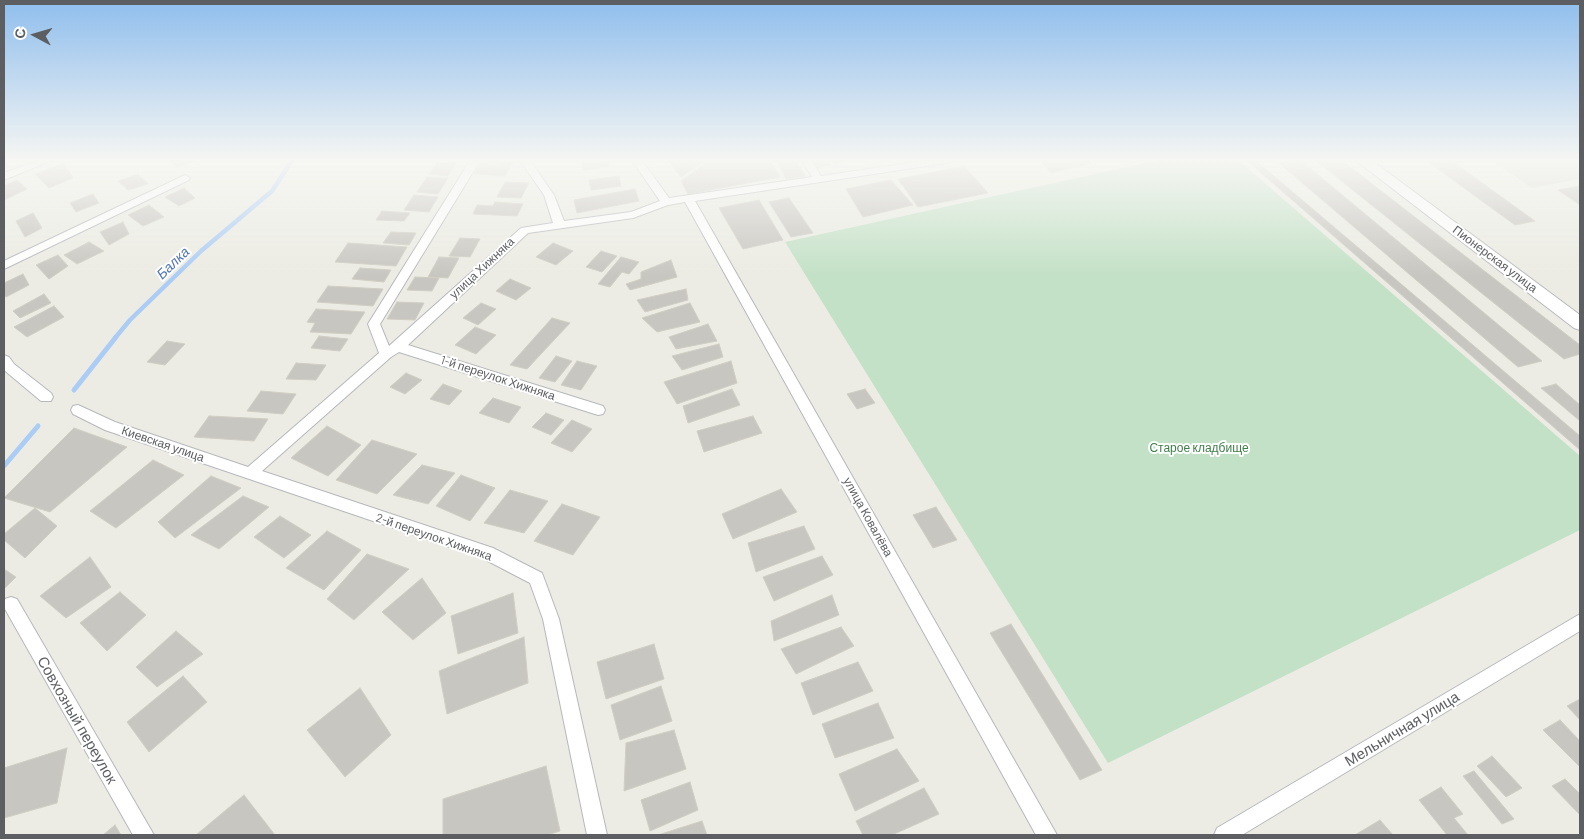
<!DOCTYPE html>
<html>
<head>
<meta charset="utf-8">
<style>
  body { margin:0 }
  #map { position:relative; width:1584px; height:839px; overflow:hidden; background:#ecece4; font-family:Barlow,sans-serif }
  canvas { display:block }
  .frame { position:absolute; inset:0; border:5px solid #5c5e62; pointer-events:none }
  .north { position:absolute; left:10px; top:10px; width:50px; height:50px; -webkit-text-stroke:4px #fff; paint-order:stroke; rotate:276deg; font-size:14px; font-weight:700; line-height:20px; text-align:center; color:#5c5e62 }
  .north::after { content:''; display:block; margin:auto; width:18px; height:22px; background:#5c5e62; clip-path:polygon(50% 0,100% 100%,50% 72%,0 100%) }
</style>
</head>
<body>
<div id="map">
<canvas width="1584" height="839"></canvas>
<div class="frame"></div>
<div class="north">С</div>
</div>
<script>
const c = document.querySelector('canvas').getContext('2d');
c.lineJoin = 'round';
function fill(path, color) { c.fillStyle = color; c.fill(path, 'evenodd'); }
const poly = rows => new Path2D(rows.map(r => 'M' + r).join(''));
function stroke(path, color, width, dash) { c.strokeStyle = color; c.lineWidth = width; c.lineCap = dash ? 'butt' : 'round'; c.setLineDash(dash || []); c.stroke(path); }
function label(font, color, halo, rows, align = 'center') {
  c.font = font + ' Barlow,sans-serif'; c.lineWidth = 4; c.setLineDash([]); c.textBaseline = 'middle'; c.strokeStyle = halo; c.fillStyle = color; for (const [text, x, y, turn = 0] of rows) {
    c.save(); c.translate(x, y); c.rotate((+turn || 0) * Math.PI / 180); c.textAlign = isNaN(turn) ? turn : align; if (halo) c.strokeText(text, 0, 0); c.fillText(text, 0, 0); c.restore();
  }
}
fill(poly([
  [1489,159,1580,159,1580,179,1532,188]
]), '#dcdbd2');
fill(poly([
  [1163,159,1237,159,1580,456,1580,530,1108,763,785,242]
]), '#c3e1c6');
stroke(poly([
  [115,338,130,320,201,251,272,191,293,159]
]), '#abccf5', 4.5);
stroke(poly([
  [74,390,116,337],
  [4,466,38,426]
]), '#abccf5', 5);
const building = poly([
  [175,159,191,159,194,161,177,167,170,161,175,159],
  [594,159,608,159,609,167,583,170,582,160,594,159],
  [667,159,708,159,681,177,667,159],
  [711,159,770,159,780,177,688,194,681,181,711,159],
  [776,159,795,159,805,176,786,179,776,159],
  [810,159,827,159,830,165,816,168,810,159],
  [831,159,851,159,834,164,831,159],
  [1038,159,1086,159,1092,163,1051,173,1038,159],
  [1245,159,1254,159,1580,436,1580,450,1245,159],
  [1299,159,1542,361,1518,367,1279,163,1299,159],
  [1314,159,1340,159,1580,345,1580,354,1564,359,1314,159],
  [1424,159,1449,159,1535,221,1515,225,1424,159],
  [483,160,513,162,505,176,474,174,483,160],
  [438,162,456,163,448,176,429,174,438,162],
  [64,163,73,178,49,188,35,174,64,163],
  [964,166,988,193,918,207,898,179,964,166],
  [138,174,148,184,128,190,118,181,138,174],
  [619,176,621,186,591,190,589,180,619,176],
  [427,177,448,178,438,194,417,192,427,177],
  [17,180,27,189,4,200,4,186,17,180],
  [891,180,913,205,863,217,846,189,891,180],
  [505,182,529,183,521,198,497,197,505,182],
  [1580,186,1580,205,1558,190,1580,186],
  [184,188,195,198,179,206,165,197,184,188],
  [635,189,639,201,577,213,574,200,635,189],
  [93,194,99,203,76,212,70,203,93,194],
  [414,195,438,197,429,212,404,210,414,195],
  [789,198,813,233,791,237,769,202,789,198],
  [759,200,783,240,743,249,719,208,759,200],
  [495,202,523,204,517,216,473,214,477,205,493,206,495,202],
  [149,205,164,217,143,226,128,215,149,205],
  [382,211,410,213,404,221,376,220,382,211],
  [33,213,42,228,25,237,16,221,33,213],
  [123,222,129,234,109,245,100,232,123,222],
  [391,232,416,233,409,245,383,243,391,232],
  [460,238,480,239,470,257,449,256,460,238],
  [89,242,104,251,77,264,64,255,89,242],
  [348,243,407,247,396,266,335,262,348,243],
  [553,243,573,251,556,265,536,257,553,243],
  [601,251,617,256,602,272,586,267,601,251],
  [58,255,68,266,49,279,36,265,58,255],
  [439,257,459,258,448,278,428,277,439,257],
  [621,257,639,262,629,274,622,272,610,287,598,284,621,257],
  [671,260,677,277,630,290,626,284,641,279,641,272,671,260],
  [360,268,391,270,384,282,352,279,360,268],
  [23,274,29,285,6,297,4,295,4,283,23,274],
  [415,277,439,278,432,291,407,290,415,277],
  [510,279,531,288,516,300,496,291,510,279],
  [328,286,383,289,373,306,317,302,328,286],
  [686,289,688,300,645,312,637,300,686,289],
  [44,294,51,303,20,318,13,311,44,294],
  [397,302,424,303,415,320,387,319,397,302],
  [481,303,496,309,478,325,463,318,481,303],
  [690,303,700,322,657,332,642,318,690,303],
  [54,306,64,317,27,337,14,327,54,306],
  [316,309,365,312,351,334,310,332,315,323,307,322,316,309],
  [552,318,570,323,527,369,510,365,552,318],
  [708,324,717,341,676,349,669,337,708,324],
  [475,327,496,335,476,354,455,345,475,327],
  [319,336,348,339,340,351,311,348,319,336],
  [167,341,185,344,165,365,147,362,167,341],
  [719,344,723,357,682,370,672,356,719,344],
  [556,356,572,361,555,382,539,378,556,356],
  [577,361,597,366,581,390,561,385,577,361],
  [731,361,737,383,677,404,664,382,731,361],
  [296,363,326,365,316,380,286,379,296,363],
  [406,373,422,380,405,394,390,387,406,373],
  [443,384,462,391,449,405,430,399,443,384],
  [1556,384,1580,405,1580,421,1541,388,1556,384],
  [732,389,740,405,688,423,683,406,732,389],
  [865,389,875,403,857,409,847,394,865,389],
  [261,391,296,394,283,414,247,411,261,391],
  [493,398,521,407,509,423,479,413,493,398],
  [546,413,564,420,551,435,532,427,546,413],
  [209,416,268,419,254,441,194,437,209,416],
  [753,416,762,433,704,452,697,431,753,416],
  [572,420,592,429,572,452,551,443,572,420],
  [327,426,361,445,328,476,291,458,327,426],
  [74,428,127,447,50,512,4,498,74,428],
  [372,440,417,454,377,494,336,480,372,440],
  [153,460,184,475,116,528,90,511,153,460],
  [422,465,455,473,428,504,393,495,422,465],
  [461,475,495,488,470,521,436,506,461,475],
  [211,476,241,488,175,538,158,522,211,476],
  [781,489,797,512,733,539,722,514,781,489],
  [510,490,548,501,524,533,484,523,510,490],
  [243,496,269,507,219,549,191,535,243,496],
  [562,504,600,517,573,555,534,541,562,504],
  [936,507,957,540,933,548,913,515,936,507],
  [35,508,57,526,25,558,4,540,4,534,35,508],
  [280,516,311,535,284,558,254,537,280,516],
  [804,526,815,549,756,572,748,543,804,526],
  [327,531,361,550,324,590,286,568,327,531],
  [367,554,409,569,354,620,327,599,367,554],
  [822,556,833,575,774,601,763,577,822,556],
  [90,557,111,587,66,618,40,596,90,557],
  [4,569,16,577,4,589,4,569],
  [422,578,446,613,413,640,382,612,422,578],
  [120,592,146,615,107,651,80,623,120,592],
  [513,593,518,633,458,654,451,616,513,593],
  [832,595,839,615,774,641,771,621,832,595],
  [1011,624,1102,770,1080,780,990,633,1011,624],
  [841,627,854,646,796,674,781,649,841,627],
  [176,631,203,654,157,687,136,667,176,631],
  [524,637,528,683,447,714,439,671,524,637],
  [654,644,664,679,606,699,597,662,654,644],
  [858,662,873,691,813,715,801,683,858,662],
  [183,676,207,702,149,752,127,722,183,676],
  [661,686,672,721,620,740,611,705,661,686],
  [360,688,391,735,345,777,307,730,360,688],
  [1580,699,1580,720,1567,706,1580,699],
  [878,703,894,738,835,758,822,724,878,703],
  [1560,720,1580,741,1580,767,1543,730,1560,720],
  [674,730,686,769,624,791,626,743,674,730],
  [67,748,57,803,4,818,4,768,67,748],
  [897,749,919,781,855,811,839,774,897,749],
  [1492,756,1522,788,1506,797,1477,766,1492,756],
  [546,766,560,831,547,835,443,835,443,799,546,766],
  [1474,771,1514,819,1502,824,1463,776,1474,771],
  [1565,779,1580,794,1580,815,1552,786,1565,779],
  [690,782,698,810,650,831,641,800,690,782],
  [1441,787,1463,814,1454,818,1468,835,1447,835,1419,800,1441,787],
  [924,788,939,814,892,835,863,835,856,821,924,788],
  [244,795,275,835,196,835,244,795],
  [1380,820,1393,835,1355,835,1380,820],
  [702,821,707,835,658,835,702,821],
  [115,825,121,835,103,835,115,825]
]);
fill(building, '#c8c6c0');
stroke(building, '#d0cec3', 1);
const street = poly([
  [42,159,55,159,4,180,4,173,42,159],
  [471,159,481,159,380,324,389,346,521,228,553,223,544,195,519,159,529,159,554,195,564,221,631,212,660,201,631,159,641,159,669,198,812,177,801,159,811,159,821,176,936,159,958,159,953,162,695,201,1057,835,1036,835,685,202,668,205,633,218,528,233,408,345,603,406,605,410,603,414,598,415,399,352,391,357,262,471,493,548,542,573,559,619,607,835,587,835,543,619,530,583,482,558,105,430,73,414,71,410,73,406,78,405,115,422,248,467,379,353,368,324,471,159],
  [185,175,190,178,189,180,4,269,4,261,185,175],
  [4,355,9,357,14,364,51,393,53,397,51,401,41,401,4,370,4,355],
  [11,597,17,599,154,835,133,835,5,609,4,602,5,599,11,597],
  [1580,614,1580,631,1242,835,1214,835,1217,828,1580,614]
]);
const secondary = poly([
  [1354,159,1370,159,1580,315,1580,330,1574,328,1354,159]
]);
stroke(street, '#b6b8bc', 2);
stroke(secondary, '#b7b9be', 2);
fill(street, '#fff');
fill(secondary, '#fff');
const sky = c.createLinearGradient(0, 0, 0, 276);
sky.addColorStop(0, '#8fbeed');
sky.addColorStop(0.58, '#f6f6f3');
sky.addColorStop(1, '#f6f6f300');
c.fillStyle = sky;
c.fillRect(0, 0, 1584, 276);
label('12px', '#5c5e62', '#fff', [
  ["Пионерская улица",1495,259,37],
  ["улица Хижняка",482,268,-43],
  ["1-й переулок Хижняка",498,378,18],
  ["Киевская улица",163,444,19],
  ["улица Ковалёва",868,517,61],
  ["2-й переулок Хижняка",434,537,19]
]);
label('12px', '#3e7f49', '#fff', [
  ["Старое кладбище",1199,448]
]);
label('italic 14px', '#5176b6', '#fff', [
  ["Балка",173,263,-44]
]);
label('15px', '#5c5e62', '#fff', [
  ["Совхозный переулок",77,720,60],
  ["Мельничная улица",1402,729,-31]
]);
</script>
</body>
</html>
